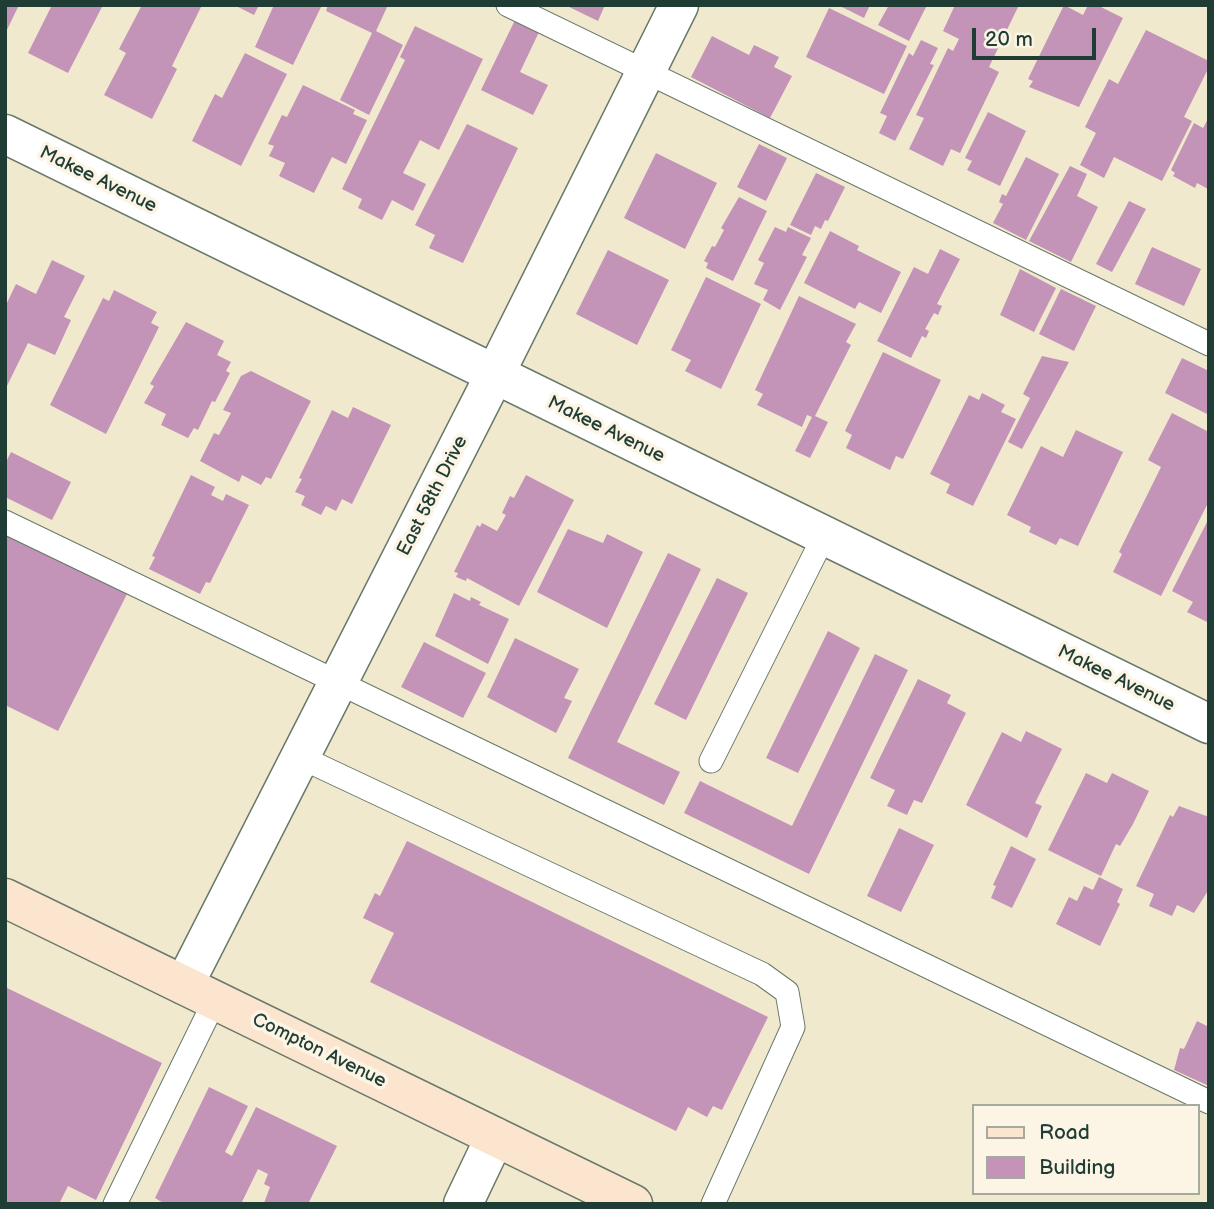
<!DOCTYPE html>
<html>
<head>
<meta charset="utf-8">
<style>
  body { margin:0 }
  #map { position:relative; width:1214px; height:1209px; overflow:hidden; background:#f1e9ce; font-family:"Balsamiq Sans",sans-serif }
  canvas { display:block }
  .frame { position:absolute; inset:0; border:7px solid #1f3d34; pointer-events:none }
  .legend { position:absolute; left:972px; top:1104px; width:228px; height:91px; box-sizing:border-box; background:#fcf5e5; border:2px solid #a4ab9e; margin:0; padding:9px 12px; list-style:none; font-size:21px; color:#1f3d34 }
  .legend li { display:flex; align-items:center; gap:14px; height:35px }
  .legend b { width:35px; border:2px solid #a4ab9e }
  .scale { position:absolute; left:972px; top:28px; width:124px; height:32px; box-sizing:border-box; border:4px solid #1f3d34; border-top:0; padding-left:9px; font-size:21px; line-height:24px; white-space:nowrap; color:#1f3d34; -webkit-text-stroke:5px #fcf5e5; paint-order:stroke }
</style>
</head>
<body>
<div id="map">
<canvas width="1214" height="1209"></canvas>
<div class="frame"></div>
<ul class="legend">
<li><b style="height:9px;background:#fce5cf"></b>Road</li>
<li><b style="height:19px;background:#c393b8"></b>Building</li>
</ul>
<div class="scale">20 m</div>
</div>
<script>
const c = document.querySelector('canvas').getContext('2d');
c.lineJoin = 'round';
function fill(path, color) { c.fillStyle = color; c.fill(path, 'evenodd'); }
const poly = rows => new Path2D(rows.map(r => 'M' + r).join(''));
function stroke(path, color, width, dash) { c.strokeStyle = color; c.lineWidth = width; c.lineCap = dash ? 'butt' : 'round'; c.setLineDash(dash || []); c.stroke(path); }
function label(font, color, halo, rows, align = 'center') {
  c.font = font + ' "Balsamiq Sans",sans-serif'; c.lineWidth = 7; c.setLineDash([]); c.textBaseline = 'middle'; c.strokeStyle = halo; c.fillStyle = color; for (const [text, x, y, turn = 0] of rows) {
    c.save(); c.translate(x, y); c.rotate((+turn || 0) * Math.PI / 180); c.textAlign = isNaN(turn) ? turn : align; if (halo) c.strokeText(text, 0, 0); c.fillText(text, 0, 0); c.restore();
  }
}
fill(poly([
  [5,5,19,5,5,34],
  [52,5,103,5,68,73,28,53],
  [142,5,202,5,172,66,177,69,152,119,104,95,126,53,119,49],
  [234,5,259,5,254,15],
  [274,5,322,5,293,65,255,47],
  [328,5,388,5,376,31,403,45,369,115,340,100,372,33,326,11],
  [565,5,605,5,598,21],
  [838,5,870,5,864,18],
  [889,5,927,5,909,41,878,25],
  [955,5,1019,5,989,67,999,72,960,153,951,149,943,166,909,149,924,118,916,115,948,48,953,51,959,39,943,31],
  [1064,5,1083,15,1088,5,1097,5,1123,18,1079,107,1029,87,1033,81,1028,79],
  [829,8,907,46,884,94,806,57],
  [515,20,539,32,520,72,548,85,533,115,481,90],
  [415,26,483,59,439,150,420,140,403,173,426,184,413,211,392,200,382,220,358,208,362,199,342,189,405,60,400,57],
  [1146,30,1209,61,1209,67,1184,117,1192,121,1162,181,1114,157,1104,178,1080,165,1096,133,1085,127,1109,79,1118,84],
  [712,36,749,55,754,45,779,57,774,67,792,76,770,118,691,77],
  [921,40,938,48,930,64,934,65,895,141,879,133,887,116,880,113,909,53,913,56],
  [245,53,287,74,241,166,192,141,215,94,222,98],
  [303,85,355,110,353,114,367,120,346,164,332,157,314,193,279,176,285,163,269,156,274,146,268,144,282,115,287,117],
  [988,112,1026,131,1000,186,967,170,972,161,965,158],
  [1209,117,1209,188,1208,189,1197,183,1195,188,1173,176,1175,173,1171,170,1194,123,1203,128],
  [467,124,518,148,463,263,429,248,435,235,415,225],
  [759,144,787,158,766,201,737,187],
  [656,153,717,183,685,249,624,218],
  [1026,157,1059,174,1026,240,993,223,1003,204,999,202,1002,194,1006,196],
  [1070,166,1087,174,1077,196,1098,207,1071,262,1029,241],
  [816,173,845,187,828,221,825,220,821,229,815,226,811,235,790,225],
  [739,197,767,211,733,281,706,268,708,263,704,261,712,246,715,247,724,230,721,228],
  [1129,201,1146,209,1112,272,1096,264],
  [775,227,786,232,788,227,811,238,802,255,807,257,780,310,763,300,768,290,754,284,764,263,758,260],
  [830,231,859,246,857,250,901,272,881,313,859,302,855,309,804,283],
  [1152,247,1201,269,1184,306,1135,284],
  [940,249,960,259,937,304,942,306,938,315,934,313,925,329,929,331,926,338,922,336,911,358,877,341,914,267,928,274],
  [608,250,669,280,637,345,576,314],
  [52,260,85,276,64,317,71,320,55,355,28,343,5,390,5,307,16,284,36,294],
  [1020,269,1056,288,1034,332,1000,315],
  [706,277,761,304,721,389,685,371,691,360,671,350],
  [1061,289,1096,306,1074,351,1039,334],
  [114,290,157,312,151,323,159,327,106,434,50,405,103,298,109,301],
  [799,296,856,324,846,342,851,345,815,416,828,422,810,458,795,451,812,417,807,415,802,427,757,405,763,394,755,390],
  [186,322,224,341,217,355,231,362,226,371,230,373,215,402,212,401,198,430,194,428,188,438,161,425,166,414,144,403,154,386,150,384],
  [883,352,941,380,903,459,896,456,890,470,846,448,852,435,845,431],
  [1042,356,1069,362,1022,449,1008,442,1030,398,1023,394],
  [1182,358,1209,371,1209,415,1165,393],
  [251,371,311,401,271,479,266,477,261,485,242,475,239,482,200,461,214,433,219,435,231,413,223,410,241,376],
  [982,393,1005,405,1001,412,1016,419,973,506,946,493,950,484,930,474,969,395,979,400],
  [353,407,391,425,352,504,342,499,336,511,326,506,321,515,301,505,305,496,295,492,302,479,299,478,332,410,348,418],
  [1172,413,1209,432,1209,501,1161,596,1113,572,1122,554,1119,552,1161,467,1148,460],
  [1076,430,1123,452,1078,546,1060,538,1056,545,1029,532,1031,527,1007,515,1041,446,1063,457],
  [11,452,71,482,52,520,5,497,5,464],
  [191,475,215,487,211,495,223,501,226,494,249,505,210,583,206,582,200,594,149,569,155,557,152,556],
  [526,475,574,500,519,606,467,578,466,581,456,577,458,573,454,572,477,525,480,527,482,523,497,531,506,515,502,513,510,496,514,498],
  [1207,522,1209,523,1209,623,1187,612,1193,602,1172,591],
  [568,529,603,543,607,534,643,552,607,628,537,592],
  [5,535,48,556,50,552,128,592,58,731,5,705],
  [668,553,701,569,617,742,680,772,664,805,568,758],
  [717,578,748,593,686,720,654,704],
  [454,593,470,601,471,597,481,602,479,605,509,619,488,664,435,636],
  [828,631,860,648,798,773,766,758],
  [515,638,579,669,564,698,572,701,556,733,487,697],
  [424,642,486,673,463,718,401,687],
  [875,654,908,670,809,874,684,813,700,781,792,826],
  [918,679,951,695,947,703,966,713,922,803,914,800,907,815,887,806,895,790,870,778],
  [1026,731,1062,749,1035,803,1042,806,1027,838,966,805,1002,732,1021,742],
  [1086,773,1107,783,1112,773,1149,791,1133,824,1120,846,1116,844,1101,876,1048,850],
  [1179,806,1209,817,1209,889,1194,913,1177,905,1172,916,1149,906,1154,894,1136,886,1170,815,1173,817],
  [899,828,934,845,901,912,867,896],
  [407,841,768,1017,722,1110,713,1106,707,1117,688,1107,676,1131,370,982,394,933,363,918,375,893,380,896],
  [1011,846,1036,859,1012,908,991,898,996,886,993,885],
  [1099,877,1123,889,1117,902,1120,904,1100,946,1056,924,1069,897,1077,901,1084,886,1093,890],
  [5,987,162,1063,96,1200,68,1186,59,1204,5,1204],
  [1197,1021,1209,1027,1209,1086,1174,1070,1180,1048,1184,1049],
  [209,1087,248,1106,225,1152,232,1156,256,1107,337,1146,308,1204,264,1203,270,1187,264,1184,268,1174,258,1169,241,1204,165,1204,155,1198]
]), '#c393b8');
const lane = poly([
  [508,5,1209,344],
  [5,522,1209,1102],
  [300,757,762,974,787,992,793,1027,713,1204],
  [711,761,824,536],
  [115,1204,215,1000]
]);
const street = poly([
  [5,134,1209,724],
  [184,985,494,376,679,5],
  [463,1204,495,1137]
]);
const secondary = poly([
  [5,898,633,1204]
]);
stroke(lane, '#68796a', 25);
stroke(street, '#68796a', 41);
stroke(secondary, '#68796a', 41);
stroke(lane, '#fff', 23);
stroke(street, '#fff', 38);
stroke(secondary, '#fce5cf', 38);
label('19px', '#1f3d34', '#fcf5e5', [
  ["Makee Avenue",98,180,26],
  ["Makee Avenue",606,430,26],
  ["East 58th Drive",433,496,-63],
  ["Makee Avenue",1116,679,26],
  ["Compton Avenue",319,1051,26]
]);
</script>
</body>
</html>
